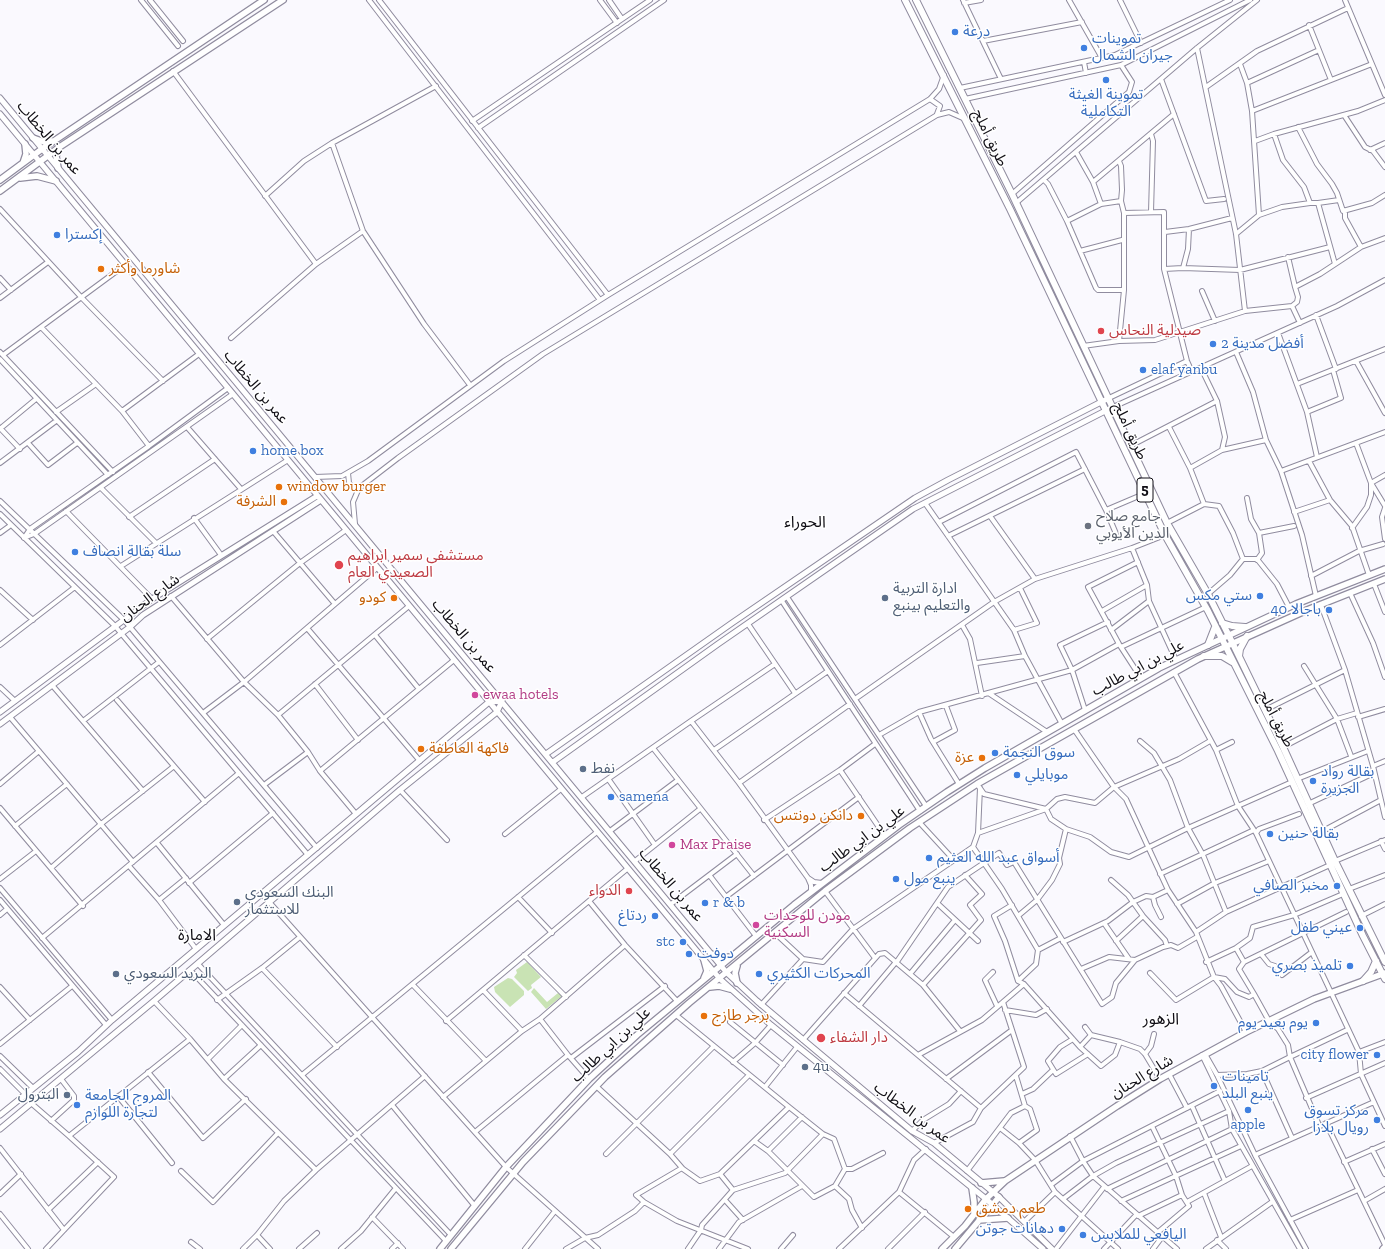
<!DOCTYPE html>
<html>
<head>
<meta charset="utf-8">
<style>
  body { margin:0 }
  canvas { display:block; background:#faf9fe }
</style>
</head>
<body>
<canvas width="1385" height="1249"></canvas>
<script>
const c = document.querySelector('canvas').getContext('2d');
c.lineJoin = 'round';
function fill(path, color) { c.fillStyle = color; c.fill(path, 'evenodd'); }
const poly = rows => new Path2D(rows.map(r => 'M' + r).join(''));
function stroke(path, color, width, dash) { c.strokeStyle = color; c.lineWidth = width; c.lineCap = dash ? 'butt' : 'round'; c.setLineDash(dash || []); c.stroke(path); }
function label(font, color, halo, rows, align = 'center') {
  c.font = font + ' "Zilla Slab","Noto Sans Arabic",serif'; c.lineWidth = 3; c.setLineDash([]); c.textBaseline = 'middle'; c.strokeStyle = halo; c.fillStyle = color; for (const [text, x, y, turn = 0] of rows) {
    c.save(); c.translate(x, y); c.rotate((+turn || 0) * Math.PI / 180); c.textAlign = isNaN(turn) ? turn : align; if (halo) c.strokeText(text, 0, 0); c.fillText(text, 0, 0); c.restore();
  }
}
fill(poly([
  [527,962,541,977,531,985,532,988,528,991,514,977,517,973,516,970],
  [508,978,512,979,524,991,524,995,510,1007,495,992,494,987],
  [534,988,547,1002,558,993,562,996,546,1009,531,992]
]), '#c9e3b4');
const minor = poly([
  [141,0,178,46],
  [150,0,183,41],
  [369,0,600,300],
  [379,0,608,295],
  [600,0,617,23],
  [609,0,622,19],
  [963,0,1001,79],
  [1069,0,1102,58],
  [1120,0,1141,43],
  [1345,0,1385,95],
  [964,3,981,0],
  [1309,25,1331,80],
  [983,41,1082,22],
  [1197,48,1236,234,1245,311],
  [1084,62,1086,73],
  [173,71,316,264],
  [1161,79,1206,201,1224,199],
  [1247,83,1319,50],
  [1206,87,1257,51,1348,8],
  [960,88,1115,55,1230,0],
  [930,99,940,106,937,114],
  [965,99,1121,65,1250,0],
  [1252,111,1372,64],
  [1344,115,1365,147,1373,151,1385,167],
  [472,121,650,0],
  [1298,127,1317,164,1332,184,1337,193,1343,211,1372,203,1385,195],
  [478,128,664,0],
  [1151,134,1153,141,1151,212],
  [1274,134,1283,160,1304,187,1310,203],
  [1255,141,1274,134,1358,111,1385,100],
  [332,143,363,231,424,324,470,385],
  [1370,150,1385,143],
  [1076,152,1093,182,1101,204],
  [1119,161,1121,166,1122,190,1121,201,1124,213],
  [1044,180,1048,184,1067,221,1096,288,1098,290,1124,290],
  [1093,182,1174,114],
  [1012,194,1129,92,1132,82,1121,65],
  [265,196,304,161,332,143,436,86],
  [1016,203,1197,48,1257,0],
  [0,209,81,297,163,381],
  [1259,215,1282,207,1310,203,1318,203],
  [1067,221,1101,204,1121,201],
  [1165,232,1189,229,1232,218],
  [1236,234,1259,215,1252,111,1247,83,1240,64],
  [1361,247,1385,238],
  [1080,251,1122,240],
  [1288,257,1295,287],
  [1335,264,1318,203,1339,200],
  [1183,268,1188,249,1189,229],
  [1164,269,1183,268,1240,270,1330,247],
  [0,278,11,290],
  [1202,291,1215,321],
  [0,298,48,262],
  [1292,306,1297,302,1298,297,1295,287,1320,274,1361,247,1345,218,1345,211],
  [1316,315,1336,369],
  [41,327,122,411,149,446],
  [1278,333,1307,412,1317,457],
  [231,338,316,264,363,231],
  [1119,341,1124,290,1124,213,1164,212,1164,269,1187,361,1192,372],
  [1083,346,1119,341,1155,340,1245,311,1292,306,1300,323],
  [0,352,113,472],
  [1236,352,1253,392,1266,440,1281,471,1302,535,1316,596],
  [3,355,125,265],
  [0,359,108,475],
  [1356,361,1385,413],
  [1297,384,1385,349],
  [1109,398,1187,361],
  [1113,407,1337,306,1385,280],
  [122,411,199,354],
  [56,412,96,384],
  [1307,412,1341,398,1333,370],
  [187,427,241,489],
  [1169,427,1190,468,1204,504],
  [0,428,20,449],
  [1,428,36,399],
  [28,443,48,465,77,443],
  [1356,443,1371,483,1385,506],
  [1130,446,1217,401],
  [1222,450,1266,440],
  [1309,461,1330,500,1352,526,1369,575],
  [0,463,56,421],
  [1190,468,1222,450,1225,437,1217,401,1201,368],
  [1281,471,1385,432],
  [348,473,349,483,353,487,359,488],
  [315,477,342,476,368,461,504,361,608,295,930,99,939,89,944,75],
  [101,488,156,543],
  [1247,498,1251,519,1259,533,1262,553,1257,560],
  [0,501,124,620,317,848],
  [925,503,1014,630,1025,656,1062,724],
  [1385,508,1382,517,1385,539],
  [1106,510,1146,493],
  [66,511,152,599],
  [1294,512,1330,500],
  [0,514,115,626,308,855],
  [990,516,1035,579],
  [129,517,215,459],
  [194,518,221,555],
  [939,522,1076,452,1106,510,1117,536],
  [1167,523,1204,504,1219,506,1233,533,1243,559,1257,559,1277,584,1289,607],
  [355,524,353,502,359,488,398,458,543,354,937,115,949,112,965,119],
  [1352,528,1367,507,1371,495,1371,483,1385,475],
  [273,531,335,604],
  [0,533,11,525],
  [1259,533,1294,526],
  [948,536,1085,469],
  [24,538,34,534,233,394],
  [24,538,30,529,149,446,228,388],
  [1132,548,1147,585,1149,601,1176,660],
  [1138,562,1088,587,1119,644,1141,678],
  [121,566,288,460],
  [1311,576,1359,551,1383,544],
  [1374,584,1385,612],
  [0,590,33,620],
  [1350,593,1373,643,1385,677],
  [1208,594,1230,575,1243,559],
  [171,596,244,682,278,715,308,752,320,771,356,814],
  [787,597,926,806],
  [782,601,920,811],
  [1321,605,1345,670,1373,766,1385,817],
  [1102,611,1147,585],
  [748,624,795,693],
  [962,625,970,639,982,696],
  [307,628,420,761],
  [1014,630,1037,623,1020,588],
  [1111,630,1149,601],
  [375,635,419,689],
  [207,639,300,563,346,530],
  [0,645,75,587],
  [1121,647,1206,607],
  [977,663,1025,656],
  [1304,666,1337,719,1351,756],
  [1174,672,1216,750,1238,806,1256,833,1359,1052,1361,1074,1385,1126],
  [315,684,358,740],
  [52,685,143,791],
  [0,687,15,701],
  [990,694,1047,732],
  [855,699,994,602,1035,579,1132,548,1165,535],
  [117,700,205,802],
  [1085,710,1072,670,1060,645,1108,622],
  [1265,710,1345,670],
  [919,712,931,739,959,784],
  [203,713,244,682,377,568],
  [278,715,409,606],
  [10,717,133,862],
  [1358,717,1385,709],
  [83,721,159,662],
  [691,721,775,664],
  [1074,729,1114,787,1126,799,1168,890,1196,932,1214,977,1221,986,1246,1032],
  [879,735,919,712,1072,670,1119,644],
  [1140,741,1154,753,1170,780,1188,828,1203,855,1226,912],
  [933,742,955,730,946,706],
  [875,744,840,770,885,836],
  [1283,747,1337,719,1357,713],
  [653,748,754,876],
  [714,750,828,671],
  [1216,750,1232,742],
  [1373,766,1385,761],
  [320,771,454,660],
  [1297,779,1368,751],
  [609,780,655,845],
  [0,784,39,751],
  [977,784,984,794,1046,809,1057,799,1065,797,1095,803,1114,787,1179,759,1210,741],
  [264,785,308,752],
  [400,790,447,840],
  [582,797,691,721,739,783],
  [1308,804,1374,773],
  [0,808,83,906],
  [764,820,840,770],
  [919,822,953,859],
  [15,826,67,784],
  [610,831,678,780],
  [1321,832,1381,800],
  [978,833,980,788],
  [1256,833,1259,829,1299,814],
  [505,834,561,789],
  [1381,841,1385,849],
  [157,843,224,925],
  [973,847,1002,889,1038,950,1036,964,1018,981],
  [635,861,700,809],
  [1335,861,1385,840],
  [129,866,159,900,196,949],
  [51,868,101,824,173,767],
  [1160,874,1254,830],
  [710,876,756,936],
  [808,878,739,783,850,704],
  [0,879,36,851],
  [1111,880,1128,895,1143,916,1165,940,1167,946],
  [189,883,273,813],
  [0,888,112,1020],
  [1349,889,1385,875],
  [811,891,811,885,808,878,814,882,822,883],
  [825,891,875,958],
  [262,894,506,1167,598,1249],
  [727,896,859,797],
  [518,897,552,933],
  [1153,897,1155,905,1161,917],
  [0,900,106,1025],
  [159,900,186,878],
  [589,901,625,945,677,1001],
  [937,903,978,941],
  [671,904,737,854],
  [1177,904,1215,883,1269,861],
  [1012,905,994,916,1005,941,1018,981,1024,984,1080,1047,1101,1066,1115,1055,1120,1042],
  [0,915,7,909],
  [1018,916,1037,900,1052,880,1060,864,1059,858,1066,829],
  [1361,916,1385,904],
  [1104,923,1129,959],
  [1196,932,1226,912,1330,865],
  [775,933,803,959,823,962,853,929,973,847,978,833,1046,809,1051,819,1066,829,1090,837,1111,852,1129,857,1188,828,1292,782],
  [42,938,239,773],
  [1116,941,1143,916],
  [1063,942,1108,921,1133,902,1146,896,1153,897,1168,890],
  [1038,950,1061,938],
  [1261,954,1269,964,1275,966,1282,975,1312,952],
  [524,955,566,997],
  [1206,962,1236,948],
  [1244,962,1346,912],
  [896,963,948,887,999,853,1007,865,1014,862,1102,1004,1112,997,1116,983,1135,960,1163,947,1171,945,1178,948,1197,937],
  [198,964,451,1235],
  [262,968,337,1047],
  [1081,969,1109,957,1135,960],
  [190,970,446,1241],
  [993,972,985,980,997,1006],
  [1150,973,1176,1000,1214,977,1225,979,1237,992,1249,997,1254,994,1269,1021,1278,1029,1288,1045,1290,1057,1262,1071,1292,1138],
  [910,974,955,920],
  [413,985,486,1061],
  [923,985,981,920,970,905,982,894,965,875],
  [0,987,30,1020],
  [483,990,522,1031],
  [844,993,981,1108],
  [1254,994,1239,969,1244,962,1236,948,1250,938,1253,927,1294,915,1343,894],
  [217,1000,262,968,300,937],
  [154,1001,190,1039,224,1079,316,1170],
  [761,1005,803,959],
  [859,1006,896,962],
  [1005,1010,1036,1015,1047,1009],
  [676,1015,789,1107,823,1134,834,1139,845,1169,835,1186,814,1197,768,1151,754,1141],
  [540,1019,568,1055,589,1079],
  [446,1021,627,869],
  [730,1022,783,1065],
  [1085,1027,1091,1035,1120,1042,1140,1049,1145,1054,1160,1079],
  [1073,1039,1060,1047,1048,1061,1056,1074,1088,1054],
  [803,1040,879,954,885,953,923,985,960,1031],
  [0,1044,72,986],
  [1080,1047,1091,1035],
  [1359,1052,1385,1042],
  [1145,1054,1151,1046,1154,1034],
  [1205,1054,1217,1075,1255,1155,1306,1249],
  [918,1055,982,1020,1024,984],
  [1202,1055,1229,1111,1232,1129,1300,1249],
  [0,1056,33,1088],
  [571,1058,665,986],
  [208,1059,242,1025],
  [733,1062,755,1043,771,1025],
  [0,1069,25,1094],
  [148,1072,203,1138,246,1099],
  [1169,1074,1187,1108],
  [302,1075,597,832],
  [1217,1075,1247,1074,1262,1071],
  [1016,1076,1025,1106,1030,1109,1037,1130,1019,1143],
  [224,1079,261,1045],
  [946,1079,1012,1030],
  [596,1086,670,1154,683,1169,700,1181,720,1174,789,1107],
  [765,1087,797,1047],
  [1022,1094,1033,1089,1053,1070],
  [118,1096,172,1163],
  [443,1097,522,1031,540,1019,625,945],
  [1306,1098,1385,1063],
  [31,1103,69,1136,190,1039],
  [392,1105,474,1205],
  [1192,1106,1225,1181],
  [51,1121,74,1100,74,1096,61,1079],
  [1326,1123,1385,1245],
  [1319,1125,1290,1057,1347,1030],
  [1152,1126,1176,1176,1182,1195,1189,1206,1157,1233],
  [1000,1128,1019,1143,1035,1160,1055,1192,1118,1249],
  [912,1131,923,1120,949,1104,961,1091],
  [475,1132,568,1055],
  [1070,1136,1083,1161,1093,1176,1177,1249],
  [934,1143,973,1122,981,1108,1024,1067,1003,1002],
  [0,1148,64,1230],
  [1372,1149,1385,1174],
  [768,1151,802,1117],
  [606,1154,714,1046],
  [670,1154,749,1075],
  [1255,1155,1374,1102],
  [1344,1162,1385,1144],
  [682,1168,636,1195,644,1202,677,1221,748,1249],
  [845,1169,852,1169,883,1153],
  [181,1171,213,1202,278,1133],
  [967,1171,1011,1113,1025,1106],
  [720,1174,733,1190],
  [1052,1184,1083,1161,1220,1091],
  [835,1186,849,1199,852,1210,862,1228],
  [1107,1189,1232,1129],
  [899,1192,954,1237],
  [1204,1193,1221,1237],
  [0,1194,21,1174],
  [1063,1199,1093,1176,1116,1163,1229,1111],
  [725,1200,743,1220],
  [1121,1201,1241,1146],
  [1364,1201,1385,1189],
  [1187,1202,1252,1166],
  [48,1210,98,1162],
  [0,1214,28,1249],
  [1138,1216,1182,1195],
  [372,1217,403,1249],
  [1290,1220,1358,1190],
  [1025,1221,1055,1192],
  [257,1235,270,1249],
  [1217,1240,1226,1249],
  [191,1242,200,1249],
  [46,1249,114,1177,69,1136],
  [243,1249,257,1235,284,1201,316,1170,425,1076],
  [299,1249,317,1233],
  [341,1249,361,1231,396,1188],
  [392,1249,398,1243],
  [525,1249,555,1211],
  [566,1249,585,1238,598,1235,635,1211,644,1202],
  [688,1249,701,1230,702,1225,733,1190,785,1173,823,1134],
  [719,1249,739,1222,802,1186],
  [781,1249,793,1235],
  [839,1249,899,1192,914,1160,926,1149],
  [888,1249,925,1212],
  [1056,1249,1104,1187],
  [1104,1249,1136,1215],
  [1153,1249,1162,1237],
  [1206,1249,1272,1202]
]);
const tertiary = poly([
  [0,98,727,973,757,1001,912,1131,934,1143,999,1197,1052,1249],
  [0,114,720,979,771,1025,986,1199,1043,1249],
  [0,712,152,599,317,496],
  [0,724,130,627,143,615,321,500],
  [546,754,732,623,915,498,948,480,1109,398],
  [553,762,718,644,913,509,1113,407],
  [0,1115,78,1052,112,1020,489,702,502,701],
  [0,1129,154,1001,400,790,497,712,502,701]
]);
const secondary = poly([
  [33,138,44,142,52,141],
  [23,163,26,154,25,144],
  [58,168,56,156,59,149],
  [20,178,37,176,56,181],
  [0,180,42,149,264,0],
  [0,191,61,146,283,0],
  [711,954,721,958,730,957],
  [704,960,707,971,704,978],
  [737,983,735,973,737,966],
  [710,987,719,986,730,989],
  [981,1183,1004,1181],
  [972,1188,974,1202,974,1213],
  [979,1220,1008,1218],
  [440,1249,506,1167,589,1079,637,1035,794,905,899,825,947,792,985,768,1159,668,1296,604,1385,569],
  [451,1249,523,1162,605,1077,689,1003,825,891,910,828,977,784,1198,659,1307,610,1385,579],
  [942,1249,965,1226,986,1199,1005,1181,1117,1106,1160,1079,1246,1032,1314,999,1385,973],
  [955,1249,999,1197],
  [1383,1249,1385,1247]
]);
const trunk = poly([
  [905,0,1010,209,1165,535,1208,611,1278,751,1363,936,1385,979],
  [916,0,1012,194,1167,523,1208,594,1232,642,1283,747,1335,861,1385,962],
  [1222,623,1232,626,1245,627],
  [1208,645,1215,627],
  [1204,656,1222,656,1232,662],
  [1239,656,1240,649,1247,636],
  [1363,981,1371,972,1376,961]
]);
stroke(minor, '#908c9f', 6);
stroke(tertiary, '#908c9f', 7);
stroke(secondary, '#908c9f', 8);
stroke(trunk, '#908c9f', 8);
stroke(minor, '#fff', 4);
stroke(tertiary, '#fff', 5);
stroke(secondary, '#fff', 5.5);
stroke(trunk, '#fff', 6);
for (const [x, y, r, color] of [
  [955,32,4,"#3f7fe0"],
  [1084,48,4,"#3f7fe0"],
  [1106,80,4,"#3f7fe0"],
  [57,235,4,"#3f7fe0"],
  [101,269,4,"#e8710a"],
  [1101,331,4,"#e0444e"],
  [1213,344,4,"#3f7fe0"],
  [1143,370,4,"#3f7fe0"],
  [253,451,4,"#3f7fe0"],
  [279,487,4,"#e8710a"],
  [284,502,4,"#e8710a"],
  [1088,526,4,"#6b7280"],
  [75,552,4,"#3f7fe0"],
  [339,565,5,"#e0444e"],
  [1260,596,4,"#3f7fe0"],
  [394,598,4,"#e8710a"],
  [885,598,4,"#5c6f8a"],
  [1329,610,4,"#3f7fe0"],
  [475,695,4,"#d1479c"],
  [421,749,4,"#e8710a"],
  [995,753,4,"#3f7fe0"],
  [982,758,4,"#e8710a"],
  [583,769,4,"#5c6f8a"],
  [1017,775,4,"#3f7fe0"],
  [1313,781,4,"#3f7fe0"],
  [611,797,4,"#3f7fe0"],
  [861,816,4,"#e8710a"],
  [1270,834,4,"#3f7fe0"],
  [672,845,4,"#d1479c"],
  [929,858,4,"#3f7fe0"],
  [896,879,4,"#3f7fe0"],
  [1337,886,4,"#3f7fe0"],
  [629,891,4,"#e0444e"],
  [237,902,4,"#5c6f8a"],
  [705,903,4,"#3f7fe0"],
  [655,916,4,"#3f7fe0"],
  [756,925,4,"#d1479c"],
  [1360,928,4,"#3f7fe0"],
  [683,942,4,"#3f7fe0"],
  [689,954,4,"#3f7fe0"],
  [1350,966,4,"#3f7fe0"],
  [116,974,4,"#5c6f8a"],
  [759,974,4,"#3f7fe0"],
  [704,1016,4,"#e8710a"],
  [1316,1023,4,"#3f7fe0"],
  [821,1038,5,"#e0444e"],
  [1377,1055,4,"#3f7fe0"],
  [805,1067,4,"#5c6f8a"],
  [1214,1086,4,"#3f7fe0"],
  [67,1095,4,"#5c6f8a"],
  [77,1105,4,"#3f7fe0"],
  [1248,1110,4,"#3f7fe0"],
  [1377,1120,4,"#3f7fe0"],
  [968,1209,4,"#e8710a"],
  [1062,1229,4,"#3f7fe0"],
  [1083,1235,4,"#3f7fe0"]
]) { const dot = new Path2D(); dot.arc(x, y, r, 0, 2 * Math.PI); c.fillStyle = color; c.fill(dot); stroke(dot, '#fff', 1.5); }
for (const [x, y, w] of [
  [1145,490,16]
]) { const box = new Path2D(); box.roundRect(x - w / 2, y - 12, w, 24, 3); c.fillStyle = '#fff'; c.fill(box); stroke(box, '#110f16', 1); }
label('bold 14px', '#110f16', null, [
  ["5",1145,490]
]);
label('15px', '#366cbe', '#fff', [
  ["درعة",963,32],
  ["تموينات",1092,39],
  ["جيران الشمال",1092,56],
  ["تموينة الغيثة",1106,95,"center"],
  ["التكاملية",1106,112,"center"],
  ["إكسترا",65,235],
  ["2 أفضل مدينة",1221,344],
  ["elaf yanbu",1151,370],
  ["home box",261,451],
  ["سلة بقالة انصاف",83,552],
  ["ستي مكس",1252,596,"right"],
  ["باجالا 40",1321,610,"right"],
  ["سوق النجمة",1003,753],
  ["بقالة رواد",1321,772],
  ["الجزيرة",1321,789],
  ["موبايلي",1025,775],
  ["samena",619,797],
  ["بقالة حنين",1278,834],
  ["أسواق عبد الله العثيم",937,858],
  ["ينبع مول",904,879],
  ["مخبز الصافي",1329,886,"right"],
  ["r & b",713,903],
  ["ردتاغ",647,916,"right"],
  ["عيني طفل",1352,928,"right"],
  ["stc",675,942,"right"],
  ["دوفت",697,954],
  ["تلميذ بصري",1342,966,"right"],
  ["المحركات الكثيري",767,974],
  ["يوم بعيد يوم",1308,1023,"right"],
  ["city flower",1369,1055,"right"],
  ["تامينات",1222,1077],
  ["ينبع البلد",1222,1094],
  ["المروج الجامعة",85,1096],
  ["لتجارة اللوازم",85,1113],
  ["مركز تسوق",1369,1111,"right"],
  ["رويال بلازا",1369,1128,"right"],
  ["apple",1248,1125,"center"],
  ["دهانات جوتن",1054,1229,"right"],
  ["اليافعي للملابس",1091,1235]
], 'left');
label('15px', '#110f16', '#fff', [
  ["عمر بن الخطاب",49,138,50],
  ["طريق أملج",990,138,64],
  ["عمر بن الخطاب",256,387,50],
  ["طريق أملج",1130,431,65],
  ["شارع الحنان",150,598,-36],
  ["عمر بن الخطاب",464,636,50],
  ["علي بن ابي طالب",1138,668,-28],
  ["طريق أملج",1276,719,63],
  ["علي بن ابي طالب",862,839,-36],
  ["عمر بن الخطاب",671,885,50],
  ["علي بن ابي طالب",611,1045,-43],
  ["شارع الحنان",1142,1077,-31],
  ["عمر بن الخطاب",912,1113,37]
]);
label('15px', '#c56008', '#fff', [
  ["شاورما وأكثر",109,269],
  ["window burger",287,487],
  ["الشرفة",276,502,"right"],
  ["كودو",386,598,"right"],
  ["فاكهة العاطفة",429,749],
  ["عزة",974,758,"right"],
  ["دانكن دونتس",853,816,"right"],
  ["برجر طازج",712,1016],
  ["طعم دمشق",976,1209]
], 'left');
label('15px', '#be3a42', '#fff', [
  ["صيدلية النحاس",1109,331],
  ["مستشفى سمير ابراهيم",348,556],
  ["الصعيدي العام",348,573],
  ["الدواء",621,891,"right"],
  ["دار الشفاء",830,1038]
], 'left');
label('15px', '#5b616d', '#fff', [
  ["جامع صلاح",1096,517],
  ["الدين الأيوبي",1096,534]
], 'left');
label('15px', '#4e5e75', '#fff', [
  ["ادارة التربية",893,589],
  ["والتعليم بينبع",893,606],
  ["نفط",591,769],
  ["البنك السعودي",245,893],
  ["للاستثمار",245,910],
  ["البريد السعودي",124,974],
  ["4u",813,1067],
  ["البترول",59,1095,"right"]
], 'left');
label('15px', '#b23c85', '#fff', [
  ["ewaa hotels",483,695],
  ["Max Praise",680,845],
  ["مودن للوحدات",764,916],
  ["السكنية",764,933]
], 'left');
label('16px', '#110f16', '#fff', [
  ["الحوراء",805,522],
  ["الامارة",197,935],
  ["الزهور",1161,1019]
]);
</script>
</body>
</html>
